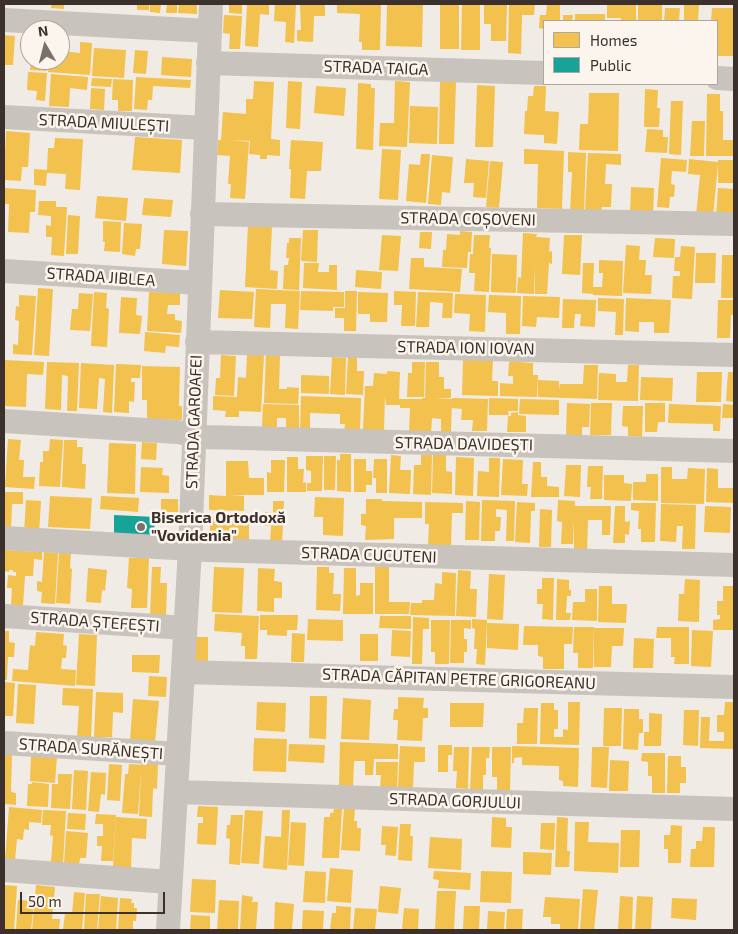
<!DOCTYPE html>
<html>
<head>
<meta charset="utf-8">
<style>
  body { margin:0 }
  #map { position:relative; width:738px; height:934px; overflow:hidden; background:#f0ebe5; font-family:"Exo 2",sans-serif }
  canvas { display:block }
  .frame { position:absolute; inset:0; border:5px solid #3b302b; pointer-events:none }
  .legend { position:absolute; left:543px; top:20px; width:175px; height:65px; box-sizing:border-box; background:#fbf5ee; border:1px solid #aea6a0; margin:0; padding:6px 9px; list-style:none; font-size:15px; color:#3b302b }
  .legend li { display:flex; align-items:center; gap:10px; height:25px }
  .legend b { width:25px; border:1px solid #aea6a0 }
  .north { position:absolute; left:20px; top:20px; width:50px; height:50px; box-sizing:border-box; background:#fbf5ee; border:1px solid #aea6a0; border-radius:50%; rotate:352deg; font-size:14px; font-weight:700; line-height:20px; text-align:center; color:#3b302b }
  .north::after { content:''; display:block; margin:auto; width:18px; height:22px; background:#7a716c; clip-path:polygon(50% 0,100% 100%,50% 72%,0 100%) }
  .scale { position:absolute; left:20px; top:892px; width:145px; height:22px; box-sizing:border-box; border:2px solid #3b302b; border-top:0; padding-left:6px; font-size:15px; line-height:18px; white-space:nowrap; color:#3b302b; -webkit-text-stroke:4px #fbf5ee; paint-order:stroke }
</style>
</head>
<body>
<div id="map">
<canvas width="738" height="934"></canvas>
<div class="frame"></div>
<ul class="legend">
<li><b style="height:14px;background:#f2c14e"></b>Homes</li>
<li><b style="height:14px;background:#17a398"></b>Public</li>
</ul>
<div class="north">N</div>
<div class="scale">50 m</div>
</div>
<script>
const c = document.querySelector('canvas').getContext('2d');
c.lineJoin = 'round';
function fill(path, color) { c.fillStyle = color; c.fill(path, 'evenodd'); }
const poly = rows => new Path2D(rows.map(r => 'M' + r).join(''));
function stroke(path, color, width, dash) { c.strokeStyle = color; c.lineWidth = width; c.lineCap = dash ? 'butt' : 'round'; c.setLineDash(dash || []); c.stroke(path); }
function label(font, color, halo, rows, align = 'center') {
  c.font = font + ' "Exo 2",sans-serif'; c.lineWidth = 5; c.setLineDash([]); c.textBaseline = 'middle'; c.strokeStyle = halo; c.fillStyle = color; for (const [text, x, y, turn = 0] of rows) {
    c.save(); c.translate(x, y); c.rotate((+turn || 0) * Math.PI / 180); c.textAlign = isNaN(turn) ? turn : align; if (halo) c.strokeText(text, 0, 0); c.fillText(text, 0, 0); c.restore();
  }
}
fill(poly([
  [51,4,64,4,64,9,51,8],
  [137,4,149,4,149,10,137,10],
  [150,4,161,4,160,13,150,12],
  [167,4,177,4,177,13,166,13],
  [179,4,197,4,197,14,178,13],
  [229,4,242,4,242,14,229,13],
  [247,4,269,4,269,15,260,14,258,47,245,46],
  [275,4,296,4,294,43,285,42,286,22,274,21],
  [300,4,325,4,325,16,314,16,313,42,297,41,297,30,301,30],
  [337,4,381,4,380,50,362,50,362,42,359,42,360,14,337,13],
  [387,4,423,4,422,47,386,46],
  [440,4,459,4,459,49,440,49],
  [462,4,480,4,480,50,461,50],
  [484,4,507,4,506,41,491,41,491,24,484,24],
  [509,4,535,4,534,15,522,15,521,54,508,53],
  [560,4,560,21,544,21,544,29,539,28,540,15,546,15,547,5],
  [607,4,636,4,636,21,621,21,621,18,607,18],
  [641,4,662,4,662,21,638,21,638,5],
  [684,4,699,4,698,21,684,21],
  [665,8,680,8,679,21,664,21],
  [712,8,734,8,733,56,717,56,717,21,711,21],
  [575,14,605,14,605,21,575,21],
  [224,15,242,16,240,49,229,49,230,34,223,33],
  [563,15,573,15,572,21,563,21],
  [4,35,15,36,13,65,4,65],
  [80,42,92,43,90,75,48,72,49,60,60,60,60,51,80,53],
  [94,48,126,50,124,78,92,76],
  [135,50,148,51,146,74,133,73],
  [162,57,192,59,191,77,161,75],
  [31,60,48,60,47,71,30,70],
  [28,72,47,73,45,101,36,100,37,91,27,90],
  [51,74,88,77,87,90,70,88,69,107,49,106],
  [136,77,191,80,190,88,153,86,152,100,148,100,147,110,134,109],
  [92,78,112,79,111,87,91,86],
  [113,79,133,80,132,111,118,111,118,100,112,100],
  [254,81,274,82,271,139,280,140,280,156,267,155,267,159,260,159,260,155,249,154,250,141,232,140,249,142,245,199,230,198,231,184,228,184,230,156,217,155,218,140,221,140,223,112,246,114,246,99,253,99],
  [288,81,302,82,300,129,286,128],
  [395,81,410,82,407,147,379,146,380,123,394,123],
  [440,81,456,82,454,144,439,144],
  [358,83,371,84,371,88,375,88,373,150,356,149],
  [477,85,495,86,493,147,475,147],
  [316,86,346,88,344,116,314,113],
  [534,86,546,86,545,111,559,112,557,144,544,143,544,135,524,134,525,111,527,111,528,96,533,96],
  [91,88,105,89,104,110,90,109],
  [645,89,658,90,657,108,660,108,659,127,644,127],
  [589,93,619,93,618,151,579,150,580,124,588,124],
  [707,94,720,94,720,111,723,111,723,140,734,140,734,156,706,156],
  [671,101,683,101,681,155,669,154],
  [410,106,438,107,437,144,409,143],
  [692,121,705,121,704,156,690,156],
  [647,129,663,130,663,137,668,137,667,153,645,152],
  [6,131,30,133,28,167,22,167,21,181,4,180],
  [135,137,182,140,180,173,132,170],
  [55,138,83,139,80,190,65,189,66,174,47,173,46,186,34,185,34,169,47,170,48,148,54,148],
  [291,140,323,142,321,171,307,171,305,199,290,198,291,169,289,169],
  [382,149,401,150,398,200,379,199],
  [524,149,564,151,562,209,537,208,538,164,524,164],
  [568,152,586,153,584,214,570,213,572,172,568,172],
  [588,153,621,154,621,165,606,164,605,184,612,184,611,207,602,207,601,212,585,211],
  [421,154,430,154,426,203,406,201,409,164,420,165],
  [432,155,453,157,450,193,442,192,441,205,428,204],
  [661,158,687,160,686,172,672,171,671,184,675,185,674,197,670,197,669,208,657,207],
  [466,159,489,161,486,198,473,197,474,183,464,183],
  [689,159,718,162,718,160,734,160,734,183,718,183,718,164,713,217,696,216,700,175,688,174],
  [490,161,503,162,499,208,486,207],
  [631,187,654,188,653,216,630,215],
  [5,188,36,190,35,212,30,212,29,233,8,232,9,204,4,204],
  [718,188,734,189,734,212,730,212,730,217,716,217],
  [97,196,128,198,126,221,95,218],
  [144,198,173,200,171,217,142,215],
  [39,201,56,201,56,207,67,207,64,256,51,255,52,237,46,237,46,225,51,226,51,216,38,215],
  [68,215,80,216,78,254,66,254],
  [103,221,121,222,120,252,104,251,105,242,103,242],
  [124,223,142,224,140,249,136,249,135,256,122,254],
  [248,225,272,226,270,270,278,271,277,289,245,287],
  [164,230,188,231,186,266,162,264],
  [303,230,318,230,317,262,301,261],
  [460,231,472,232,471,252,468,252,467,268,442,267,443,250,446,250,447,234,460,235],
  [420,232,432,232,431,249,419,248],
  [523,233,537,234,536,237,550,238,549,252,552,251,552,264,549,263,547,294,535,294,535,266,534,294,517,293,518,277,521,278],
  [382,235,401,236,398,271,379,270],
  [474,235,490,235,489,248,491,248,489,292,474,291,475,273,469,273,470,254,473,254],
  [564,235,582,235,580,275,562,274],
  [289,238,301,238,299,290,283,289,284,265,288,265,289,258,286,258,287,243,289,243],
  [655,238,675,239,674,258,653,257],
  [626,245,640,246,639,260,646,260,645,275,652,275,651,294,623,293],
  [681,246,695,247,692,299,672,298,673,276,680,276,680,271,674,271,675,257,680,257],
  [696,253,716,253,715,283,695,283],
  [492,254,517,255,516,293,491,292],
  [722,255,734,255,734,298,721,298],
  [411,258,424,258,424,267,462,269,460,292,409,289],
  [599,260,623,261,622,296,593,295,593,294,582,293,583,263,594,263,593,287,602,287,603,273,599,273],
  [304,263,319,263,318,272,329,272,329,265,337,265,337,290,303,288],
  [356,270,382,272,381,289,355,287],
  [38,288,53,289,49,356,34,355],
  [256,289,300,291,298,329,285,328,286,304,271,304,270,328,254,327],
  [220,290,254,292,252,319,218,318],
  [301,291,344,292,344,307,333,307,333,311,300,310],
  [345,291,357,291,356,331,344,331,344,318,335,318,335,308,345,308],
  [394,291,416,292,415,326,401,326,402,305,394,305],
  [94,292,107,293,106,308,109,309,107,347,91,346],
  [149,292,180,293,180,305,168,305,167,314,175,314,175,320,182,321,181,333,147,331],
  [358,292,388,293,387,322,370,322,370,314,358,314],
  [418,292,453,293,452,318,442,318,443,303,430,302,429,327,416,327],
  [79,293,93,294,90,331,70,330,72,309,78,309],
  [455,294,486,295,485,332,469,331,470,314,454,313],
  [19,295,36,296,32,355,13,354,13,344,18,345,19,321,15,320,16,306,19,307],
  [489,295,521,296,520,334,506,334,506,313,488,312],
  [523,296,560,297,559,318,537,317,536,327,522,326],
  [121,297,137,298,136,315,142,316,140,334,119,333],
  [598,298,624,299,623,335,615,335,616,312,598,311],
  [626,298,671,300,669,333,654,333,654,322,639,322,639,332,625,331],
  [563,299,596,300,595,327,580,326,581,314,575,314,574,328,562,328],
  [718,300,734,300,734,315,731,315,730,338,717,338],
  [145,332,180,335,179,347,166,346,165,353,144,351],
  [221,355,236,356,234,396,215,395,216,378,220,378],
  [247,355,264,355,261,412,239,411,239,417,225,417,226,411,213,410,213,396,237,397,238,377,246,378],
  [266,355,280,356,279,389,287,389,287,387,299,388,298,404,264,403],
  [332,357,346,358,345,395,330,394],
  [348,357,357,357,357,371,364,371,363,395,346,394],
  [463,359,493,360,492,381,498,381,498,396,462,395],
  [4,360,44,362,43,375,27,374,26,407,4,406],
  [511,360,519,360,519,362,533,363,533,375,538,375,537,397,500,396,500,383,513,384,513,376,508,376,509,363],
  [47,362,79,363,77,411,67,411,68,376,62,375,61,410,45,409],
  [412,362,425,362,424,397,407,397,408,373,412,373],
  [426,362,439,362,439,377,444,377,444,389,451,389,451,398,434,399,452,399,451,432,441,432,441,419,432,418,431,433,409,433,410,408,400,408,400,405,386,405,385,396,384,430,363,430,365,386,373,386,374,373,387,374,387,371,400,372,399,399,422,399,422,398,425,398],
  [81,363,114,365,112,413,103,412,105,379,99,378,97,409,79,408],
  [116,364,141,365,140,378,131,378,131,382,135,382,134,402,129,401,129,413,114,412],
  [584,365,598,365,597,399,538,397,538,380,559,381,559,390,560,384,583,384],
  [628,365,639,365,638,401,598,400,599,373,616,374,616,382,627,382],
  [142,366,180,367,179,406,182,406,182,420,147,419,147,400,142,400],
  [697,372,722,372,721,402,696,402],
  [728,372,734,372,734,402,726,401],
  [301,375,329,376,329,394,301,393],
  [641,377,673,378,672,401,640,400],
  [301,396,361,398,360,433,344,432,345,424,340,424,340,414,310,413,310,432,300,432],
  [452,398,488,399,487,431,472,431,473,420,461,420,462,409,452,408],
  [489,398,518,399,518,411,508,411,509,415,489,415],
  [520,399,559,400,559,415,519,414],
  [567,403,590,404,589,427,582,427,582,436,566,436],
  [591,403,612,403,611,435,590,435],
  [645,403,665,403,665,422,658,422,657,432,645,432],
  [263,404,299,405,299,430,286,429,286,418,277,418,277,429,262,428],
  [669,404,721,406,720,431,713,431,713,424,668,423],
  [723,404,734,405,734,418,722,418],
  [623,406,643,406,642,437,628,436,628,427,622,426],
  [518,412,518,415,526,416,526,432,507,432,508,416,511,416,511,413],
  [8,439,21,440,19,460,24,460,23,477,35,477,34,489,5,487],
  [50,439,63,440,60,487,39,486,40,462,43,462,43,451,49,451],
  [64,440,77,440,77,447,83,447,82,464,86,464,85,489,62,487],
  [142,442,157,443,156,460,141,459],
  [109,443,136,444,135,494,107,493],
  [340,454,351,454,351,492,337,491,337,460,340,460],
  [391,455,401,456,400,470,411,470,410,494,389,493],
  [421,455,432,455,431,495,413,494,414,465,421,465],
  [433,455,446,455,446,471,452,472,452,494,432,493],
  [306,456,323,456,322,491,307,491,307,483,311,483,311,471,306,470],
  [324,456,336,456,335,490,324,490],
  [287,457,298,457,298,469,304,469,303,483,306,482,306,492,287,492],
  [456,457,474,458,473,496,455,495],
  [489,458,500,458,499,497,477,496,478,471,489,472],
  [354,459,366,459,366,471,372,471,372,485,366,485,366,492,354,492],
  [374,459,387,459,387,493,376,493,376,478,373,478],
  [503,459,523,460,522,484,528,484,527,496,501,495],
  [271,460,285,460,284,492,267,492,267,472,271,473],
  [226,461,248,461,249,478,264,478,264,495,230,495,244,496,244,511,209,510,209,495,226,496],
  [533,462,541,462,541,477,547,477,547,486,559,487,559,497,531,497],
  [566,465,581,465,580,497,564,496],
  [588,466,603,466,602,499,590,499,591,487,587,487],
  [141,467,163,468,162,475,169,476,169,493,140,492],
  [661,467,672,467,672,479,687,479,688,468,705,469,704,504,661,503],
  [707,468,718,469,718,488,734,488,734,503,706,502],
  [646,474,658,474,658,501,633,500,633,482,646,482],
  [604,475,624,475,624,483,632,484,631,501,604,500],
  [4,492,23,492,23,504,12,504,11,532,4,532],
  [50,496,92,498,90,529,48,527],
  [101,496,139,498,138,512,100,509],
  [315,497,344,498,343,536,323,535,323,517,314,517],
  [161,499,178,499,178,512,161,512],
  [366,499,382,499,382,501,422,502,422,518,394,518,394,539,365,540,366,526,361,525,361,514,366,514],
  [26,500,41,501,39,534,24,533],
  [482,500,515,501,514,541,506,541,507,510,496,509,496,517,501,517,500,531,495,531,495,541,481,541],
  [558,500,575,501,575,506,611,506,610,535,602,535,602,520,588,520,587,552,574,552,574,520,573,544,561,544,562,522,557,521],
  [273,501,284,501,282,545,270,544,271,526,265,526,265,512,273,513],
  [466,501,480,502,479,540,465,540],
  [425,502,463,503,463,513,452,513,451,545,428,545,429,524,425,524],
  [517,502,535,503,535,511,531,511,530,543,515,542],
  [631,503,656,503,655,542,641,542,641,529,638,529,639,511,631,510],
  [661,504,696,505,695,549,682,549,683,526,677,526,676,542,660,541],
  [615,506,625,506,625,522,630,521,629,535,625,534,625,543,613,543],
  [705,506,731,507,730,533,704,532],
  [540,509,552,510,551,547,539,547],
  [210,516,249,517,249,540,210,539],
  [4,550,42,552,42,560,34,559,33,576,25,576,23,606,11,605,12,588,7,588,8,575,16,576,16,572,13,572,13,570,9,570,9,572,4,571],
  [44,552,58,553,55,604,41,603,42,592,37,591,37,581,42,582],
  [59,553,71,553,70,568,72,569,70,604,56,603],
  [129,558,149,558,147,608,131,608,132,589,127,588],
  [152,567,161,567,160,583,167,583,166,617,150,617],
  [214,567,244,568,242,613,212,612],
  [317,567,329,567,329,573,334,573,333,594,341,594,340,611,316,610],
  [375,567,389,567,389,602,410,602,409,614,375,614],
  [88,568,107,570,105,591,102,590,101,603,86,602],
  [258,568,275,569,274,581,282,582,282,598,274,598,274,612,257,611],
  [344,568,356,568,356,596,360,595,360,583,373,583,373,614,343,614],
  [458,570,471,571,470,589,477,589,476,617,456,616],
  [442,572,456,573,455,616,410,615,411,603,422,603,422,600,434,600,435,583,442,584],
  [489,574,505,575,503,620,487,619],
  [542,578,554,578,553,620,542,619,543,604,537,604,537,589,542,589],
  [557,579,569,580,569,590,571,590,571,596,567,596,566,613,571,613,570,620,556,620],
  [685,579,700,580,699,622,678,621,679,594,684,594],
  [599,586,612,586,612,604,627,604,626,623,598,622],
  [723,586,734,586,734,630,713,630,713,620,720,619,720,615,717,615,717,601,723,601],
  [585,589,597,589,597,621,572,620,573,602,585,602],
  [215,614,259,616,257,659,245,659,245,646,241,646,242,633,214,631],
  [260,615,298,615,297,630,287,630,287,636,267,635,267,630,260,630],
  [380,616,411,616,411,629,379,628],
  [413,617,429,618,429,629,423,629,422,664,412,664],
  [308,619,343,620,343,641,307,640],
  [472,619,487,620,485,665,476,664,477,649,474,649,475,629,472,628],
  [431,620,450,620,449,664,435,664,435,652,431,652],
  [451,620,471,620,471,629,464,628,464,639,467,639,467,652,464,652,464,663,450,663],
  [487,623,519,624,518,650,487,648],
  [524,626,573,627,572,644,564,644,564,669,543,669,543,657,538,656,538,645,523,645],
  [574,627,594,627,593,668,578,668,578,653,573,653],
  [657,627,689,627,689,664,674,664,675,657,671,657,671,638,656,638],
  [594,628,624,628,623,646,612,646,611,667,594,667],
  [392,630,411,631,410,657,391,656],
  [692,630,713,631,711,667,691,666],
  [4,631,9,631,9,642,15,643,14,657,8,657,7,680,4,680],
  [36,632,64,634,63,645,67,646,66,658,62,658,61,669,76,670,75,686,12,681,13,669,28,670,30,645,35,646],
  [292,633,305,634,304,662,291,662],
  [79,634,97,635,95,686,76,685],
  [360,634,378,634,378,661,360,661],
  [194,637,208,637,208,664,195,664],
  [634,638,654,639,653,668,633,668],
  [132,655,160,655,159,673,132,672],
  [149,676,167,677,166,697,148,696],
  [4,682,15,683,13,716,4,716],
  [18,684,36,685,34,724,16,723],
  [63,688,93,689,91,739,77,738,79,706,62,705],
  [96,692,123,693,123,713,113,712,112,737,94,737],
  [310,696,327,696,326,739,309,738],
  [398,697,424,698,423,708,428,708,428,718,423,718,422,741,397,740,398,720,393,720,394,709,398,709],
  [343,698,371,700,369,740,341,739],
  [133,699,159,701,155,742,130,740],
  [257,702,286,703,285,732,256,730],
  [568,702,580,702,579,745,540,744,541,703,554,703,554,710,558,710,558,729,554,729,554,737,563,737,563,729,568,730],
  [725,702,734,702,734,749,700,748,701,717,710,717,709,741,724,741,724,732,717,732,717,715,724,715],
  [450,703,484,703,483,727,450,727],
  [524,708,538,708,537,744,517,744,517,723,523,723],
  [604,708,622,708,621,746,603,746],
  [624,709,639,709,639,719,643,719,643,733,639,733,638,750,623,749],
  [684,710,699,710,698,746,683,745],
  [649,713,662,714,661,746,644,746,644,732,649,732],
  [254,738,287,739,286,772,253,771],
  [340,742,398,744,398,759,374,759,373,775,365,775,365,761,354,761,353,788,339,787],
  [289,744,325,745,324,763,288,761],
  [438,745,452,745,452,755,448,755,448,772,438,772],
  [400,746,425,747,425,762,414,762,413,788,398,787],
  [512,746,579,748,578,787,563,786,563,781,559,780,559,766,522,765,522,757,514,758,514,763,512,763],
  [454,747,469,747,468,789,456,788,457,771,453,771],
  [472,747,490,747,489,758,486,758,486,775,483,775,483,792,470,792],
  [492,747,511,747,510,791,497,791,497,777,492,777],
  [592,747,609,747,607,788,591,787],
  [642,753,665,753,665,793,652,793,652,776,648,776,648,762,641,761],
  [4,754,12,754,11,792,16,793,16,805,4,804],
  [31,756,57,757,55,783,30,781],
  [668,756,681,756,681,767,686,767,686,783,680,783,680,793,667,793],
  [610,760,629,761,628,791,609,791],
  [376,762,398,762,397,788,380,788,381,775,376,775],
  [141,763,158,764,157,789,153,788,152,817,139,816,141,769,138,814,122,813,125,774,128,774,129,764,141,765],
  [109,764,122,765,120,801,107,800],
  [74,770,88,771,86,810,72,809],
  [91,772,106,773,105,795,101,794,99,812,88,811],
  [58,774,72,774,70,809,51,808,52,784,58,784],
  [32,782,49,784,48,807,27,806,28,784,32,784],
  [198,806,218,807,216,845,197,844,198,823,203,823,203,817,197,817],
  [9,807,42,810,41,823,29,822,29,830,24,829,23,840,17,839,15,860,5,859],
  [344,808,355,809,354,821,357,821,357,828,361,828,360,851,341,850],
  [334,809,342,809,339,858,322,858,324,817,330,817,330,813,333,813],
  [43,810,66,811,63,863,51,862,53,836,50,835,51,825,42,825],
  [245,810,263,811,259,864,241,863],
  [282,810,290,810,287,870,263,868,265,836,281,837],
  [68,813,86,814,85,830,67,829],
  [96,814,116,815,113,861,101,861,102,846,97,846,97,836,103,836,103,824,95,824],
  [231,815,243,815,240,865,229,864,230,839,226,838,227,825,230,825],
  [116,817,147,819,146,839,132,838,131,869,113,867],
  [492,817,506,818,506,827,512,827,511,848,491,847],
  [557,817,568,818,567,851,570,851,569,867,555,867],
  [291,822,306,823,304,866,288,865],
  [575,822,589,822,588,842,619,843,618,873,574,871],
  [541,823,555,823,554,850,540,849],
  [400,824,411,824,410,836,413,836,412,861,398,860],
  [671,825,682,826,681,863,668,863,668,849,664,849,664,835,670,835],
  [382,826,398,827,396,856,385,855,386,845,381,845],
  [703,827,715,827,714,867,690,867,691,849,696,849,696,841,702,841],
  [621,830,640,830,639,867,620,867],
  [66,831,88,833,86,858,80,858,79,865,64,864],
  [430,837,462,839,461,870,428,868],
  [523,852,552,853,551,875,523,874],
  [330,868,353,870,351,903,327,901],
  [305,871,326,872,325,903,303,902],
  [434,871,471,873,470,890,438,888,439,880,433,879],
  [481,871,512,872,511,903,480,902],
  [192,879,216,880,215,913,190,912],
  [4,885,17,886,14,930,4,930],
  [36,885,55,887,52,919,60,919,59,930,32,930],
  [380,886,401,888,398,914,378,912],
  [583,889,598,890,594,930,580,930],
  [437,891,456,891,454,930,435,930],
  [74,892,85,893,82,930,63,930,65,914,72,914],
  [86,894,100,894,97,930,84,930],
  [242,895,253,897,252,902,258,902,256,930,240,930],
  [101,896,118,898,116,930,98,930],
  [620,896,633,897,632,930,618,930],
  [637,896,653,897,651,930,635,930],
  [545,897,580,899,578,930,560,930,560,924,551,924,551,917,543,917],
  [120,898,132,899,131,903,134,903,134,908,137,908,136,921,133,921,133,930,118,930],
  [672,898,697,899,696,920,671,918],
  [18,900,34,901,31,930,16,930],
  [219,900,239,901,238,930,217,930],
  [275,902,294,904,292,930,274,930],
  [336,906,351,907,350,930,330,930,332,913,336,913],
  [464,906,480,906,479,930,463,930],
  [355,908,377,909,375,930,353,930],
  [404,908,419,909,418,930,402,930],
  [507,909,523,909,522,930,506,930],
  [303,910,324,911,323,930,302,930],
  [488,911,505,912,504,930,487,930],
  [191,915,210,916,210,930,190,930]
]), '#f2c14e');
fill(poly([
  [114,515,155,517,154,536,114,534]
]), '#17a398');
stroke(poly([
  [4,20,209,31],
  [208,63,544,73],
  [717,78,734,79],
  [4,117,205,128],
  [202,214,734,224],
  [4,271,199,283],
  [197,342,734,355],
  [4,421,177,432,206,437,734,451],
  [4,538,208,550,734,565],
  [4,616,185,628],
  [183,672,734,687],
  [4,743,178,754],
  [176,792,734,809],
  [4,870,170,882],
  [168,930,190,549,211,4]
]), '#c9c3be', 24);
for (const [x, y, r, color] of [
  [141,527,5,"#7a716c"]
]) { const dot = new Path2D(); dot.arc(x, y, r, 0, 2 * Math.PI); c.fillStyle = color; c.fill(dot); stroke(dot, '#fbf5ee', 2); }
label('16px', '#3b302b', '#fbf5ee', [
  ["STRADA TAIGA",376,68,2],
  ["STRADA MIULEȘTI",104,123,3],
  ["STRADA COȘOVENI",468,219,1],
  ["STRADA JIBLEA",101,277,4],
  ["STRADA ION IOVAN",466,348,1],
  ["STRADA GAROAFEI",194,422,-88],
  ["STRADA DAVIDEȘTI",464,444,1],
  ["STRADA CUCUTENI",369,555,2],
  ["STRADA ȘTEFEȘTI",95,622,4],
  ["STRADA CĂPITAN PETRE GRIGOREANU",459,679,2],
  ["STRADA SURĂNEȘTI",91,749,4],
  ["STRADA GORJULUI",455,801,2]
]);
label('bold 16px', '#3b302b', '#fbf5ee', [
  ["Biserica Ortodoxă",151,518],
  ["\"Vovidenia\"",151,536]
], 'left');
</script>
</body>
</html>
